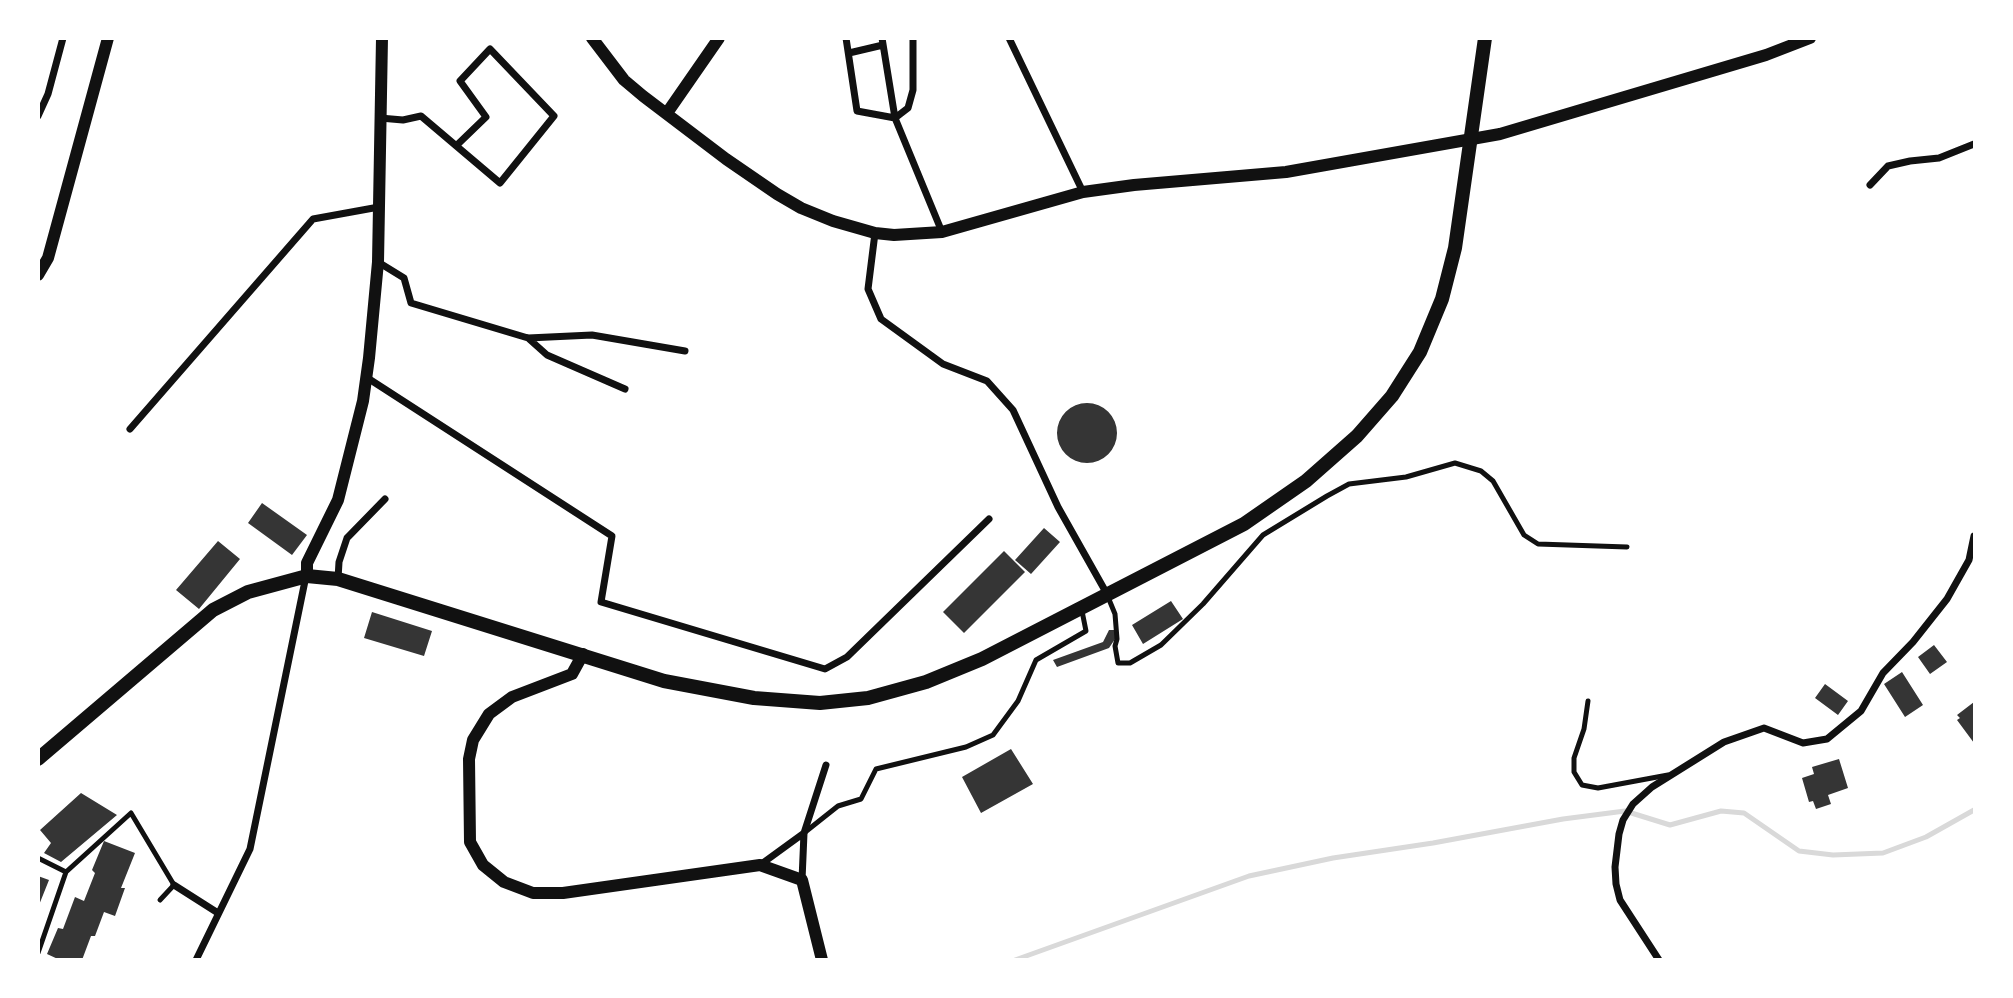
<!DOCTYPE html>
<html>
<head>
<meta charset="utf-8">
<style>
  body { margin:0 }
  #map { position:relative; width:2013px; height:998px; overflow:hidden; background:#fff; font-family:"Public Sans",sans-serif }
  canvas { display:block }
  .frame { position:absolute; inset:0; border:40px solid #fff; pointer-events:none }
</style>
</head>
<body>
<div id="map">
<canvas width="2013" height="998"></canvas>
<div class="frame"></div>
</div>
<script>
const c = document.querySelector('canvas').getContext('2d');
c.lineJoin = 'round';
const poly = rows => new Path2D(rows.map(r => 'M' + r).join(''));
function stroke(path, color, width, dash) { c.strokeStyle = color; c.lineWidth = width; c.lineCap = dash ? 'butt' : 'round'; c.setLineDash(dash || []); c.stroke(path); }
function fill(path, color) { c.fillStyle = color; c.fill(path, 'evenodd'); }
stroke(poly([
  [1015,960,1249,876,1333,858,1433,843,1563,819,1625,811,1670,825,1721,811,1744,813,1799,851,1833,855,1883,853,1926,837,1974,810]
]), '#d9d9d9', 5);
fill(poly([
  '1057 433a30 30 0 1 1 60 0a30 30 0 1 1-60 0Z',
  [262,503,307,535,292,555,248,523],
  [1044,528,1060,542,1031,574,1015,560],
  [218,541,240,559,199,609,176,590],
  [1004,551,1025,572,964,633,943,612],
  [1171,601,1183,619,1143,644,1132,625],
  [372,612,432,631,424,656,364,638],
  [1109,630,1115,630,1115,639,1109,648,1057,667,1053,660,1103,642],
  [1934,645,1947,662,1930,674,1918,657],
  [1902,672,1923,705,1905,717,1884,684],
  [1825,684,1848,701,1838,715,1815,698],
  [1974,702,1974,743,1957,720,1960,718,1957,715],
  [1011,749,1033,784,981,813,962,777],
  [1839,759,1848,788,1828,795,1831,804,1816,809,1813,801,1809,802,1802,778,1814,774,1812,767],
  [81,793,117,815,61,862,44,853,51,843,40,830],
  [104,841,135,853,121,888,125,888,115,916,104,912,95,936,91,936,82,960,60,960,47,954,58,928,63,929,75,897,84,901,95,873,92,870],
  [38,876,49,880,39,905,38,905]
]), '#353535');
stroke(poly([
  [1108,597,1115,614,1117,639,1115,646,1118,663,1130,663,1161,645,1203,604,1263,535,1327,496,1349,484,1406,477,1455,463,1481,471,1493,481,1524,535,1538,544,1627,547],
  [1588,701,1584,729,1574,758,1574,772,1582,785,1598,788,1668,775],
  [804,833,838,806,861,799,876,769,966,747,993,735,1018,701,1036,660,1086,631,1082,611],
  [38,858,66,872],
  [38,953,66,872,131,813,174,885,160,900]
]), '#111', 5);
stroke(poly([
  [846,38,857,111,895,118,908,108,913,90,913,38],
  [882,38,895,118,942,232],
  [1009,38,1083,192],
  [849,53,883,45],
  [38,116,48,94,63,38],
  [380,118,403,120,421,116,500,183,554,116,490,49,460,81,486,117,457,145],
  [1870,185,1888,166,1910,161,1939,158,1974,144],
  [875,233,868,289,881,319,943,364,987,381,1013,410,1058,507,1107,594],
  [378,262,404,278,411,303,528,338,592,335,685,351],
  [528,338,547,355,625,389],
  [366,377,612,536,601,602,825,669,847,657,989,519],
  [130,429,313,219,379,207],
  [338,579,339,562,347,538,385,499],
  [760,865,804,833],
  [802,880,804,833,826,765],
  [174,885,218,913],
  [196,960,250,849,306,576],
  [1659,960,1620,900,1616,884,1615,867,1619,834,1623,820,1633,804,1652,787,1724,742,1764,728,1803,743,1827,739,1861,711,1883,673,1913,642,1947,599,1969,560,1974,536]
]), '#111', 7);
stroke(poly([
  [592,38,624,80,643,96,726,159,777,194,801,208,833,221,875,233,894,235,942,232,1083,192,1134,185,1286,172,1500,134,1766,55,1810,38],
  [667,113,719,38],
  [38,275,48,258,108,38],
  [307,576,307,563,338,500,363,401,369,358,378,262,382,38],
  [583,654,572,674,512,697,489,714,473,740,469,759,470,842,483,865,504,882,533,893,563,893,760,865,802,880,822,960]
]), '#111', 12);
stroke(poly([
  [38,759,213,610,248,592,307,576,338,579,664,681,754,698,820,703,868,698,926,682,982,659,1244,524,1306,481,1357,436,1392,396,1420,352,1442,299,1455,248,1485,38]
]), '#111', 14);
</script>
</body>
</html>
